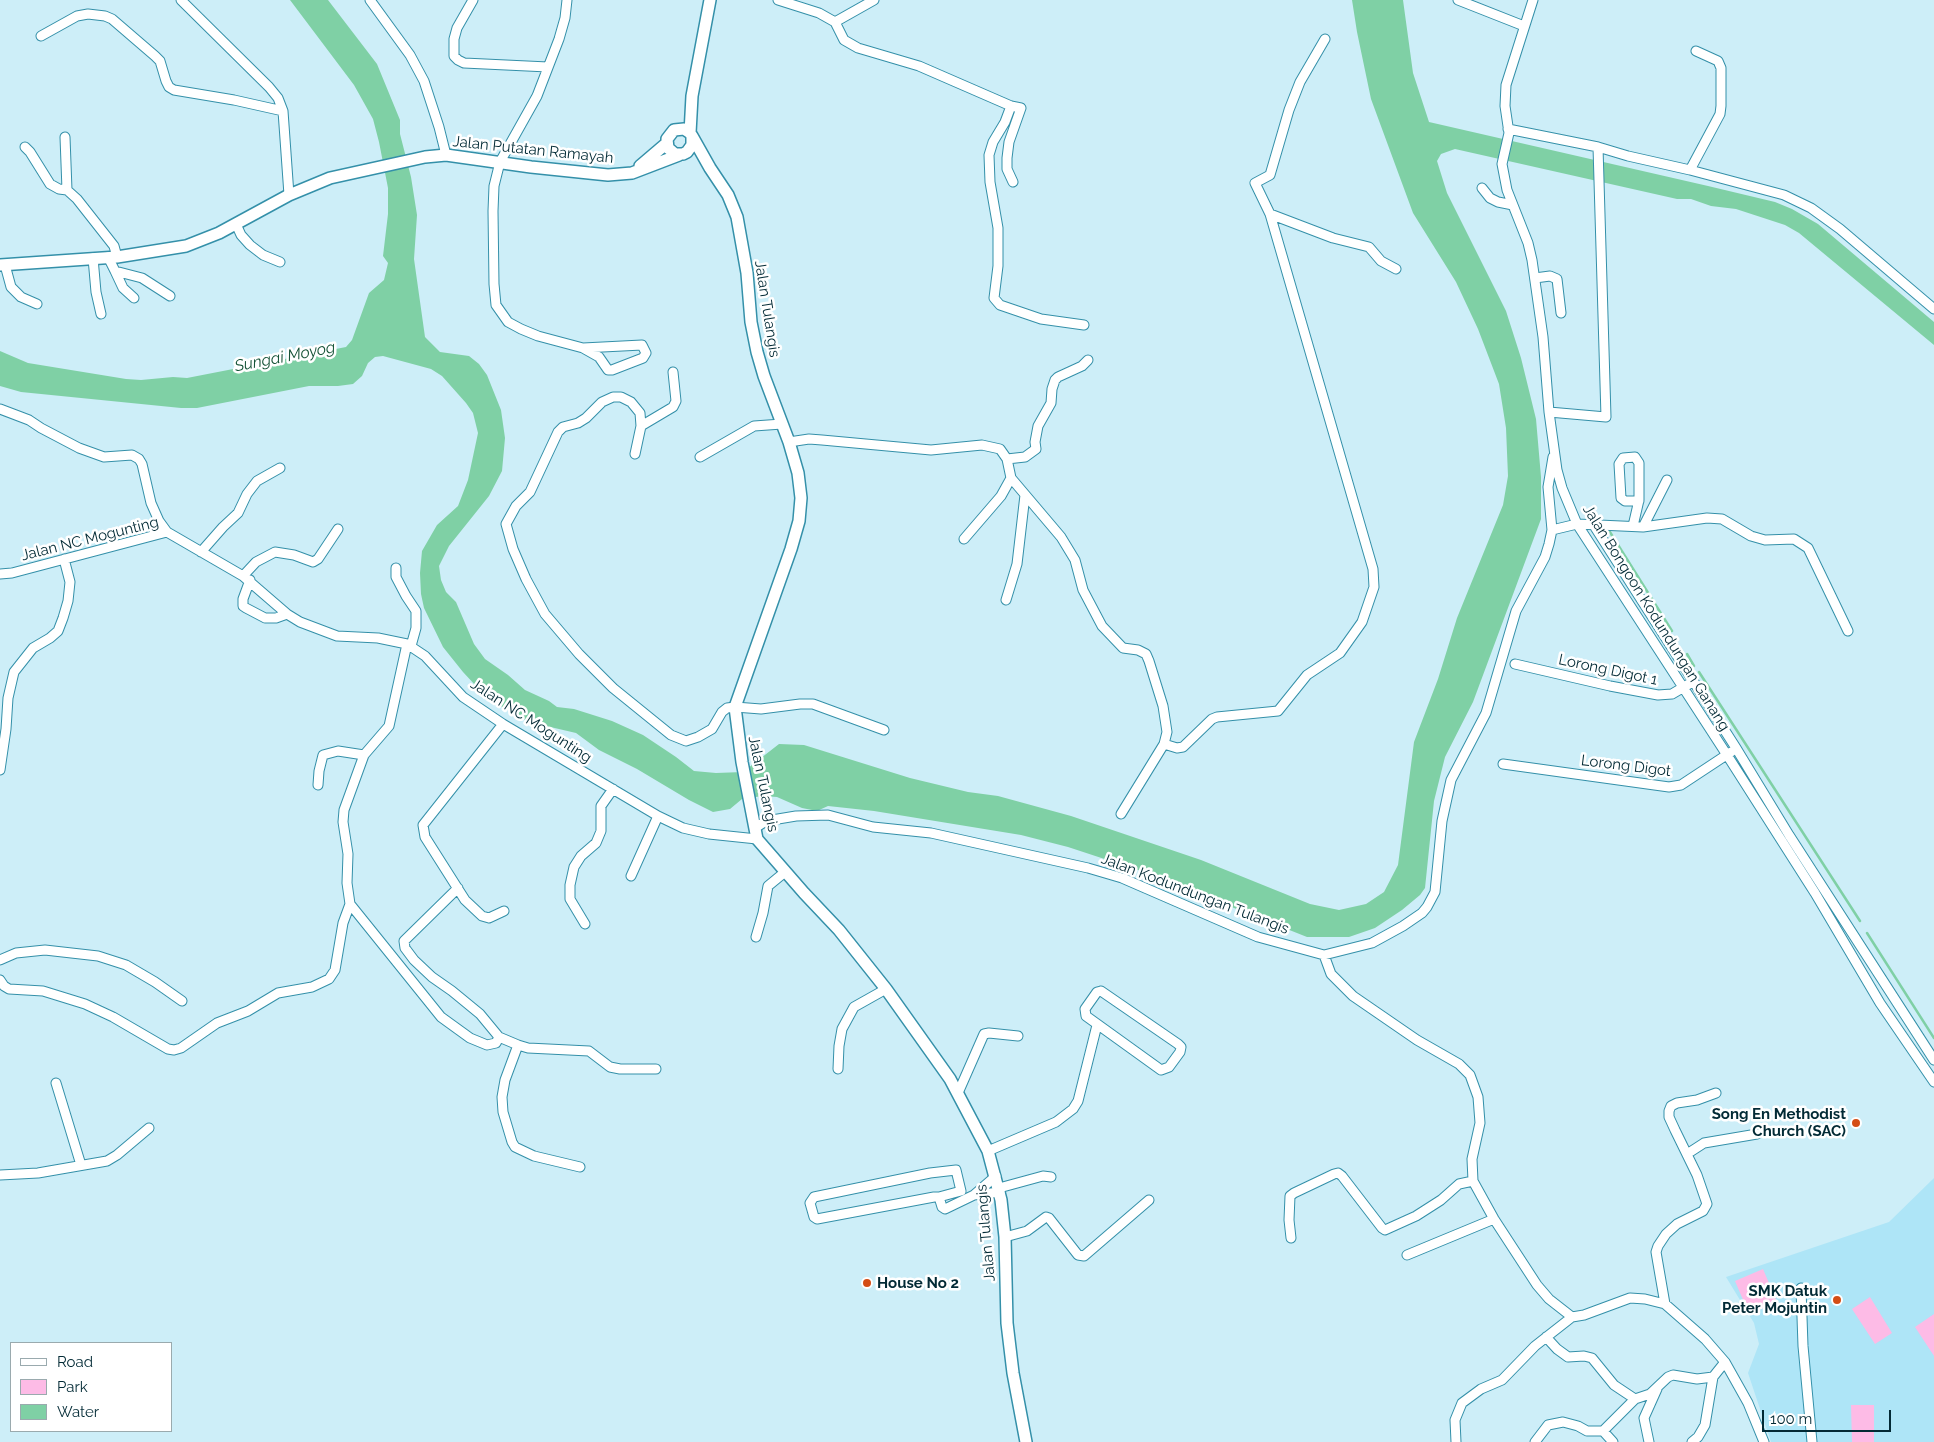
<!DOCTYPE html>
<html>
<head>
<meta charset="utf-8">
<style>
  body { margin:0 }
  #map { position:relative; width:1934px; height:1442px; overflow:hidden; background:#cdeef8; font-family:Raleway,sans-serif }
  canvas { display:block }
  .legend { position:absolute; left:10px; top:1342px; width:162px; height:90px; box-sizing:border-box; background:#fff; border:1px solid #9aaaae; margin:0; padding:6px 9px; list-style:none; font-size:15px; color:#022a35 }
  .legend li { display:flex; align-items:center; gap:10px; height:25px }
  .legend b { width:25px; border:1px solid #9aaaae }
  .scale { position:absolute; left:1762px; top:1410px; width:129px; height:22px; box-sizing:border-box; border:2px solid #022a35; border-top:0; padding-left:6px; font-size:15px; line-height:18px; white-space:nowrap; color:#022a35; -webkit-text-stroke:4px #fff; paint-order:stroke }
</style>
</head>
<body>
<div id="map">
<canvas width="1934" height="1442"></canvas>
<ul class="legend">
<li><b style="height:6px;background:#fff"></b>Road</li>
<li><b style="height:14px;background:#fdbbe6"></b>Park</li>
<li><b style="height:14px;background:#7fd0a5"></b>Water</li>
</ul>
<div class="scale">100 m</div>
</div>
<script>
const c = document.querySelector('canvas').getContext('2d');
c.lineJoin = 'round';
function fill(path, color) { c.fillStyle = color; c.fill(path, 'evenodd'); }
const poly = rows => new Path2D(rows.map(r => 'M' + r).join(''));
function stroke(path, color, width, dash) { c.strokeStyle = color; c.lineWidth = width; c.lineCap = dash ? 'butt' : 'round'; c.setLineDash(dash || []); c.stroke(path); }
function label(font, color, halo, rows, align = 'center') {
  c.font = font + ' Raleway,sans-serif'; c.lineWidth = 5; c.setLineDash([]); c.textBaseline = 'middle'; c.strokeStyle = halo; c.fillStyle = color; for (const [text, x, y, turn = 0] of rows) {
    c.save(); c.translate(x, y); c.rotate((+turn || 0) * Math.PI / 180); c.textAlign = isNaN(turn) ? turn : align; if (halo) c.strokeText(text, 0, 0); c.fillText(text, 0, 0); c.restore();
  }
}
fill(poly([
  [1934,1178,1934,1442,1771,1442,1748,1373,1759,1344,1754,1323,1726,1277,1889,1222]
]), '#aee5f7');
fill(poly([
  [1763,1269,1777,1302,1749,1314,1735,1281],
  [1870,1297,1892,1333,1875,1344,1852,1309],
  [1934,1314,1934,1356,1915,1327],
  [1851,1405,1874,1405,1874,1442,1852,1442]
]), '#fdbbe6');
fill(poly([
  [290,0,328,0,377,64,400,120,400,134,411,177,417,215,414,259,425,337,440,352,469,356,479,364,487,375,501,410,505,438,502,471,489,496,449,546,439,566,441,580,446,592,456,602,474,644,485,659,508,675,525,690,549,701,557,707,574,709,612,721,643,735,676,757,694,771,716,773,743,772,779,744,804,745,910,778,968,792,998,796,1071,816,1201,860,1310,904,1339,910,1366,904,1384,892,1398,865,1414,742,1438,679,1457,618,1503,505,1508,476,1506,428,1499,384,1478,329,1456,282,1413,213,1371,99,1357,32,1352,0,1403,0,1413,73,1429,122,1708,186,1775,202,1792,209,1818,224,1934,322,1934,345,1799,233,1785,225,1736,209,1711,206,1691,199,1677,199,1455,149,1441,154,1437,161,1447,193,1506,311,1521,358,1536,419,1541,477,1541,519,1473,702,1445,757,1434,801,1425,888,1420,895,1402,910,1375,928,1349,937,1307,937,1141,871,1068,847,1021,835,874,811,828,806,817,811,802,808,777,797,763,796,742,799,730,809,713,812,689,800,637,769,599,750,576,733,529,722,488,699,463,672,443,647,424,608,421,594,420,573,422,551,437,525,458,506,468,480,478,433,473,413,466,403,442,376,431,369,383,356,375,357,368,363,362,376,353,384,338,386,309,386,197,408,181,408,21,392,0,386,0,351,28,363,126,379,141,380,173,377,187,378,346,347,352,340,369,293,384,280,388,263,383,256,388,214,388,188,379,142,373,119,354,85]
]), '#7fd0a5');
stroke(poly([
  [1608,529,1672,631],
  [1687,654,1694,666],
  [1699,672,1860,921],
  [1867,933,1934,1038]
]), '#7fd0a5', 2.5);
const minor = poly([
  [181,0,269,87,278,98,283,111,289,195],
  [370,0,410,55,424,81,439,127,446,155],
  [473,0,457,28,454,39,454,56,458,60,464,63,548,67],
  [567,0,565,18,559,39,537,96,500,162,494,186,493,211,494,284,496,305,508,322,521,329,538,336,583,348,642,345,646,353,643,358,612,370,608,370,599,357,583,348],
  [778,0,819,13,835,22,844,40,858,48,919,66,1011,106,1021,108,1009,142,1007,158,1007,169,1013,182],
  [1458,0,1524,26],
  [1533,0,1506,85,1505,106,1509,133,1502,164,1507,190,1528,243,1532,260,1543,337,1549,412,1557,470,1562,488,1577,524,1727,755,1815,893,1880,1003,1934,1082],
  [835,22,874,0],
  [41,36,77,16,88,14,105,16,112,19,155,56,160,61,166,81,169,87,174,90,234,100,283,111],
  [1011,106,1005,122,993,142,989,155,990,182,998,228,998,266,994,298,1000,305,1041,319,1084,325],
  [1508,129,1598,147,1628,156,1690,170,1784,195,1811,208,1840,229,1934,309],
  [65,137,67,190,77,199,114,246,117,257],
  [25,147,30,152,50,184,59,189,67,190],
  [1690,170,1720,114,1721,106,1721,68,1718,61,1696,51],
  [1482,188,1490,198,1498,202,1513,205],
  [1270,214,1333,238,1369,247,1381,261,1396,269],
  [236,224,241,235,250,245,263,255,280,262],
  [108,257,115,271,142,278,170,296],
  [93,258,96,292,101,314],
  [5,265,11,287,21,297,37,304],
  [115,271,123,288,134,298],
  [1535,278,1550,276,1557,279,1561,313],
  [0,409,29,420,41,428,79,448,104,457,132,455,139,459,142,464,151,503,159,521,167,532],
  [1549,412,1606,417,1598,147],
  [641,426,673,407,676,401,673,372],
  [789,442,809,439,822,440,931,450,982,445,1000,449,1007,459,1011,478,1061,537,1075,560,1083,590,1102,626,1123,648,1138,650,1146,654,1149,661,1163,706,1167,732,1164,744,1121,814],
  [635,454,641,426,640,413,631,402,621,397,613,397,602,402,586,418,578,423,563,427,558,432,530,492,516,506,506,524,513,549,526,579,545,614,579,654,613,688,671,735,686,741,698,737,712,729,722,712,727,708,735,707,761,709,800,704,813,704,884,730],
  [700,457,754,426,782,424],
  [1007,459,1025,457,1036,449,1035,442,1038,426,1051,403,1052,389,1055,380,1058,377,1082,366,1088,360],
  [1593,524,1736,748,1789,835,1934,1060],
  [1633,526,1639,500,1639,463,1635,457,1623,458,1619,464,1621,498,1625,501,1639,501],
  [1643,527,1667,480],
  [1552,530,1577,524,1643,527,1707,518,1722,519,1751,536,1765,540,1794,539,1808,548,1848,631],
  [964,539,1001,496,1011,478],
  [201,552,223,527,238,513,247,494,257,481,280,468],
  [396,568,396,577,406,596,416,611,416,628,411,646],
  [0,574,12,573,167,532,243,576,287,614,300,622,337,636,378,638,407,644,425,656,463,697,503,724,658,816,683,828,709,834,757,839],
  [243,576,256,562,275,552,294,555,313,562,318,559,338,529],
  [250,580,243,599,243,606,246,608,265,618,276,618,287,614],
  [1006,600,1017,564,1025,495],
  [1515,664,1610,686,1658,695,1672,694,1689,684],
  [503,724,423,825,425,837,465,900,482,916,489,918,504,911],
  [1164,744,1177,748,1183,747,1212,719,1217,717,1278,711,1307,675,1340,653,1362,622,1374,587,1373,569,1270,214,1255,183,1270,175,1289,110,1300,82,1325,39],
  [1503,764,1669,787,1681,785,1731,752],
  [0,770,6,729,8,698,14,672,33,648,50,638,58,631,63,618,68,601,70,582,64,559],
  [318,785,319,771,323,755,338,751,364,755],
  [755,828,766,821,796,816,828,815,873,827,931,833,1088,868,1122,878,1258,937,1324,955,1372,943,1403,926,1422,913,1427,907,1435,892,1442,821,1451,780,1486,713,1516,611,1545,557,1549,544,1552,530,1548,487,1553,457],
  [631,876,658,816],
  [458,888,404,941,405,948,414,960,432,977,452,991,480,1014,499,1037,518,1045,528,1048,589,1051,610,1067,620,1069,656,1069],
  [350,904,441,1017,470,1038,487,1045,496,1043,499,1037],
  [585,924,570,899,570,885,574,867,581,856,596,843,601,831,601,806,613,789],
  [756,937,763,913,768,886,785,872],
  [1324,955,1331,974,1353,996,1417,1040,1459,1064,1470,1075,1478,1097,1480,1123,1472,1159,1473,1181,1494,1219,1537,1285,1549,1299,1572,1317,1584,1315,1630,1298,1645,1299,1665,1304,1705,1339,1725,1362,1748,1403,1764,1442],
  [0,960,16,953,45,950,98,956,126,965,155,982,182,1001],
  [0,980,4,986,9,989,43,991,85,1004,113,1017,168,1049,174,1050,181,1048,217,1023,248,1011,278,993,312,987,329,979,335,970,343,923,350,904,347,883,348,854,343,822,344,810,364,755,389,726,407,644],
  [1101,991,1178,1044,1181,1047,1180,1052,1169,1067,1161,1070,1086,1016,1085,1009,1097,992,1101,991],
  [518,1045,505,1080,502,1097,503,1112,512,1142,515,1147,534,1156,580,1167],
  [838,1069,839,1046,842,1029,854,1007,886,989],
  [56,1083,81,1165],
  [958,1093,984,1034,989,1033,1018,1036],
  [988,1151,1056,1122,1073,1109,1078,1101,1097,1025],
  [1687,1154,1704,1143,1757,1134],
  [0,1175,38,1173,107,1161,117,1155,149,1128],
  [999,1188,1043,1176,1051,1177],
  [974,1195,1000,1192],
  [939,1197,961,1191,956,1170,930,1173,814,1197,810,1203,814,1217,817,1219,934,1197,939,1197,942,1207,945,1209,974,1195,996,1176],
  [1005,1237,1027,1231,1046,1217,1049,1218,1078,1255,1084,1256,1149,1200],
  [1291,1238,1289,1220,1290,1196,1294,1193,1334,1174,1338,1173,1342,1176,1382,1228,1385,1230,1416,1216,1441,1200,1459,1184,1473,1181],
  [1407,1255,1494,1219],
  [1801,1288,1803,1346,1812,1442],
  [1665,1304,1656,1252,1658,1246,1666,1234,1677,1224,1703,1211,1707,1204,1697,1175,1675,1130,1669,1117,1669,1111,1671,1106,1677,1103,1697,1100,1716,1093],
  [1546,1337,1557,1349,1568,1357,1584,1356,1592,1358,1614,1385,1635,1399,1650,1394,1668,1377,1673,1375,1697,1379,1713,1377,1725,1362],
  [1603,1431,1635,1399],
  [1456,1442,1455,1420,1462,1403,1481,1389,1502,1380,1535,1346,1572,1317],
  [1535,1442,1548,1425,1563,1422,1578,1426,1587,1431,1603,1431,1613,1442],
  [1649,1442,1644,1418,1657,1389],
  [1692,1442,1698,1437,1705,1425,1713,1377]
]);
const major = poly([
  [690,133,692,96,710,0],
  [692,136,692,145,687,152,683,154,675,154,668,148,667,139,674,130,684,129,690,133,692,136,710,168,728,195,737,217,747,273,751,322,757,352,764,376,789,442,798,473,801,498,799,521,791,549,735,707,742,762,757,839,804,893,839,930,886,989,950,1079,988,1151,1001,1200,1005,1237,1007,1323,1013,1373,1026,1442],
  [640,166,667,143],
  [0,265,117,257,186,246,219,233,289,195,330,178,425,157,446,155,531,167,608,175,632,173,679,155]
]);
stroke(minor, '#3490a9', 11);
stroke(major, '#3490a9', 14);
stroke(minor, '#fff', 9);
stroke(major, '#fff', 11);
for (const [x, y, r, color] of [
  [1856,1123,5,"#d44d15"],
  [867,1283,5,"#d44d15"],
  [1837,1300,5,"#d44d15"]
]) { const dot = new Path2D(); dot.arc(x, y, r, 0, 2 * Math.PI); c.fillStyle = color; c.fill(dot); stroke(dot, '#fff', 2); }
label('15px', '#022a35', '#fff', [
  ["Jalan Putatan Ramayah",533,150,6],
  ["Jalan Tulangis",767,309,81],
  ["Jalan NC Mogunting",90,539,-14],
  ["Jalan Bongoon Kodundungan Ganang",1656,618,58],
  ["Lorong Digot 1",1608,670,12],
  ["Jalan NC Mogunting",531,721,33],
  ["Lorong Digot",1626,766,7],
  ["Jalan Tulangis",763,784,78],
  ["Jalan Kodundungan Tulangis",1195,894,21],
  ["Jalan Tulangis",986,1233,-95]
]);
label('bold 15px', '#022a35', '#fff', [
  ["Song En Methodist",1846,1114],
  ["Church (SAC)",1846,1131],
  ["House No 2",877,1283,"left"],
  ["SMK Datuk",1827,1291],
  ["Peter Mojuntin",1827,1308]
], 'right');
label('italic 16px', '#155337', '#fff', [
  ["Sungai Moyog",285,357,-11]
]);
</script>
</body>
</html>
